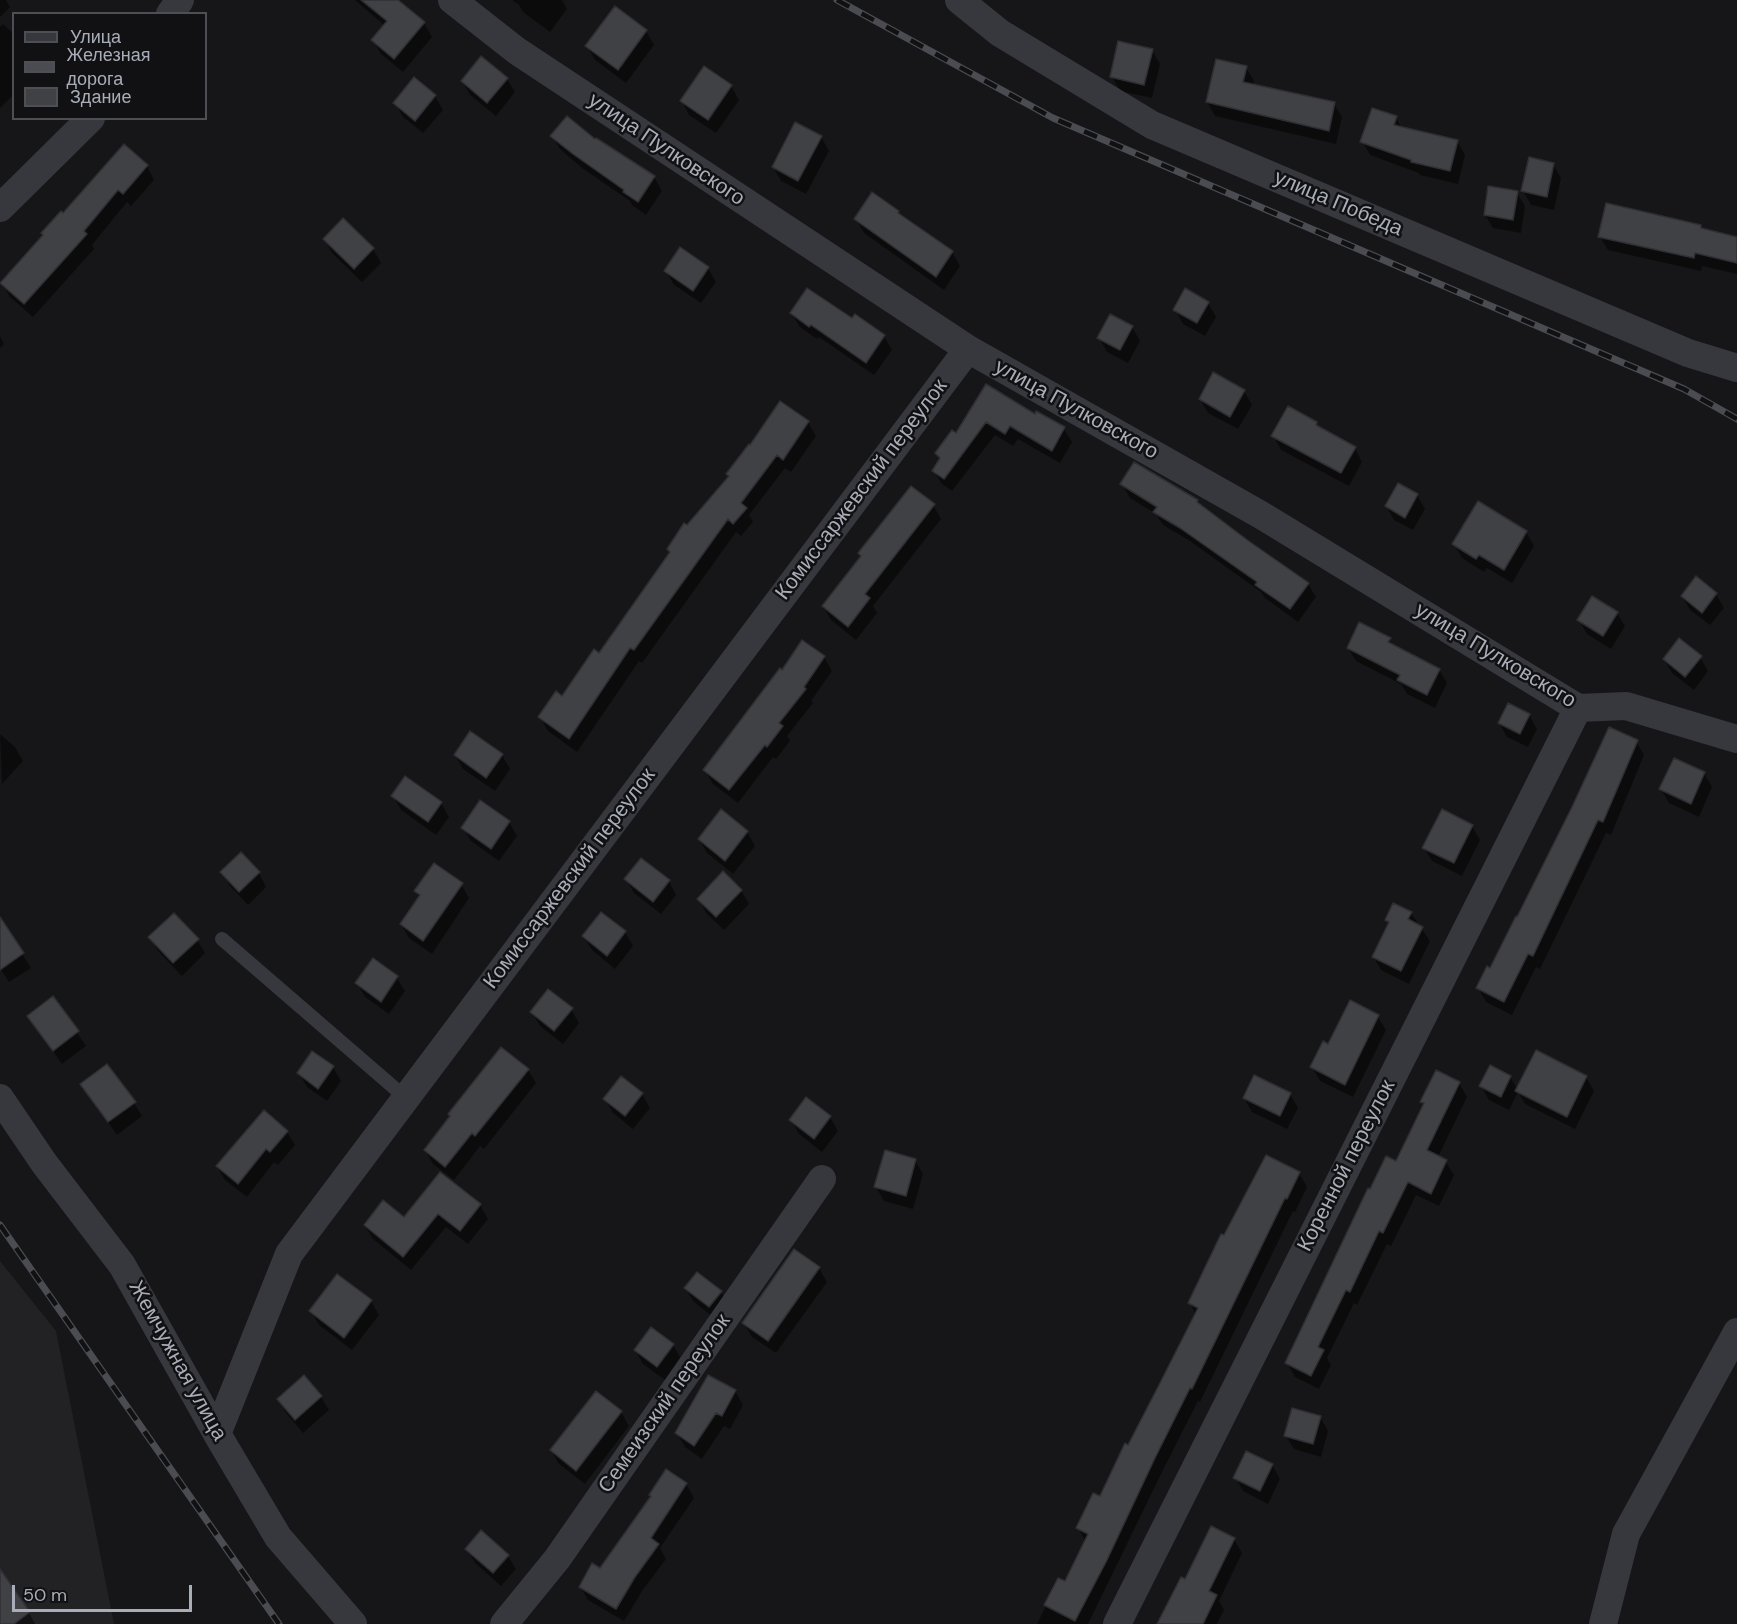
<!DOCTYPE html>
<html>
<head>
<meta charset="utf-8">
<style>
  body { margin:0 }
  #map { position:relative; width:1737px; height:1624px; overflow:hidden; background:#161618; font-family:"DM Sans",sans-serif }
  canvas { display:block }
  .legend { position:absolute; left:12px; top:12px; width:195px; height:108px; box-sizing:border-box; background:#111113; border:2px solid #4d4f55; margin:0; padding:8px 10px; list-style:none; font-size:18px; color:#a8adb8 }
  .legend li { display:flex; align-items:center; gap:12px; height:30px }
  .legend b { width:30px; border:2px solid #4d4f55 }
  .scale { position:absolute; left:12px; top:1585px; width:180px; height:27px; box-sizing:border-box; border:3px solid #a8adb8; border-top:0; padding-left:8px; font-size:18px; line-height:21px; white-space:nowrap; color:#a8adb8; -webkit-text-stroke:4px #111113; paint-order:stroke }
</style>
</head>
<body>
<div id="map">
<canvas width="1737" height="1624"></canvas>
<ul class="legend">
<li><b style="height:8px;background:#37383d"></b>Улица</li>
<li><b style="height:8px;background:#4a4c52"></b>Железная дорога</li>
<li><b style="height:16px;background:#404145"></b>Здание</li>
</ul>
<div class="scale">50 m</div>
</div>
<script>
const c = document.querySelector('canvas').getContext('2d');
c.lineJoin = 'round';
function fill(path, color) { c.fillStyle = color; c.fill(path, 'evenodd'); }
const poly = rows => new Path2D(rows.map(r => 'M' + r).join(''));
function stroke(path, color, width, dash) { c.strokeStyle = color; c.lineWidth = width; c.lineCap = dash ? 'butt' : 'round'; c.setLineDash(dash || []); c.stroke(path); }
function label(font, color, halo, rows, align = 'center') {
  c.font = font + ' "DM Sans",sans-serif'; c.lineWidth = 5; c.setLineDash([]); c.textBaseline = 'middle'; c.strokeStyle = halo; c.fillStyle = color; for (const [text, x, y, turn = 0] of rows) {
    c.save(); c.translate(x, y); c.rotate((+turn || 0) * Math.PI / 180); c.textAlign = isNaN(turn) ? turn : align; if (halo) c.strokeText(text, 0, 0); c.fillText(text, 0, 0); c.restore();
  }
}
fill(poly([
  [0,1261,56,1331,114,1624,0,1624]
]), '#222225');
fill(poly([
  [0,0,6,0,10,7,0,17],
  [355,0,397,0,424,23,432,37,403,72,381,54,373,40,385,26],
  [512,0,562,0,567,9,550,32,523,12,519,5],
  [615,8,646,31,654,45,626,83,595,60,587,46],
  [3,24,14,34,14,94,0,108,0,27],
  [1152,50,1160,64,1152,98,1120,91,1112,77],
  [1246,67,1254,81,1253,86,1334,104,1342,117,1336,144,1215,116,1207,102],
  [507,79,515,92,496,116,470,95,462,81],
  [731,86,739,100,716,133,689,115,682,101],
  [435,96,443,110,423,133,403,117,395,103],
  [1396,117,1402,129,1457,141,1465,155,1458,184,1420,175,1419,173,1370,155,1362,141],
  [552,136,595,141,596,140,654,177,662,191,646,215,632,205,630,201,582,168,560,149],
  [821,137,829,151,806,194,781,181,773,167],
  [1553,164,1561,178,1554,210,1531,205,1523,191],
  [147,166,154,180,131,206,127,202,92,245,94,249,33,317,10,297,2,283,63,215],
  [1517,193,1525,206,1521,233,1493,228,1485,215],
  [898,212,902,218,952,252,960,266,944,290,864,233,856,219],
  [1700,227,1703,230,1737,238,1737,274,1702,266,1701,271,1608,250,1600,237],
  [325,239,373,249,381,263,362,282,332,253],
  [708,268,716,282,701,303,674,285,666,271],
  [1208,303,1216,317,1205,336,1183,324,1175,310],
  [792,314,853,320,884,336,892,350,874,375,819,337,817,339,800,327],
  [1132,327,1140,341,1128,363,1107,352,1099,338],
  [0,336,4,344,0,348],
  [987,386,1035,416,1064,429,1072,442,1060,463,1018,439,1013,446,995,435,952,491,942,484,934,471,940,460,937,454,956,435],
  [1244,391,1252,405,1238,429,1208,413,1200,399],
  [808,422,816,436,791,472,785,468,749,515,753,522,741,536,736,532,642,663,639,661,577,752,548,731,540,717,562,698,600,655,671,553,668,549,730,477,728,474],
  [1316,424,1319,429,1355,448,1362,462,1349,486,1281,450,1273,436],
  [1122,484,1199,505,1308,584,1316,597,1298,622,1265,598,1261,592,1190,541,1163,525,1156,514,1130,498],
  [1417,495,1425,509,1413,530,1394,520,1386,506],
  [933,505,941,519,873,606,877,613,856,640,831,620,823,606,862,557],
  [1526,532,1534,546,1512,583,1487,568,1484,572,1462,558,1454,544],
  [1716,594,1724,608,1710,625,1690,610,1682,596],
  [1617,613,1625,626,1611,649,1587,634,1579,620],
  [1389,639,1394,647,1439,670,1447,683,1435,708,1407,694,1401,684,1356,661,1348,648],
  [824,657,832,671,811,701,813,703,787,736,790,741,776,759,773,757,738,803,713,784,705,770,782,672],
  [1700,657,1708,671,1694,690,1672,673,1664,659],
  [1529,715,1537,729,1528,747,1507,737,1499,723],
  [0,734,15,747,23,761,2,784],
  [1636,741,1644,755,1611,835,1606,833,1540,969,1536,967,1512,1015,1486,1002,1478,988],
  [455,755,502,755,510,769,495,791,463,769],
  [1704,773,1712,787,1699,817,1669,803,1661,789],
  [393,796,441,803,449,817,436,835,401,810],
  [721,812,747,832,755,846,733,874,707,853,699,839],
  [509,822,517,836,499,861,471,841,463,828],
  [1472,826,1480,840,1462,876,1432,861,1424,848],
  [222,872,259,873,266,887,248,905,230,886],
  [626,879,669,881,676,895,661,914,634,893],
  [461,884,469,898,432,954,409,938,401,924,420,898,416,891],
  [741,890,749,904,724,930,706,913,699,899],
  [1411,913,1430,941,1409,984,1381,970,1373,956,1389,925,1387,920],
  [601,914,625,932,633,946,615,969,592,950,584,937],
  [0,925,9,933,31,968,9,982,0,968],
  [150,937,197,940,205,953,182,976,158,951],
  [373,960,397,978,405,991,389,1014,365,997,357,983],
  [53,998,86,1046,62,1064,29,1016],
  [571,1009,579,1023,563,1044,540,1026,532,1012],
  [1378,1017,1386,1030,1353,1097,1320,1081,1312,1067,1328,1046],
  [333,1067,341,1081,327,1101,307,1087,299,1073],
  [528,1070,536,1083,484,1149,480,1146,454,1180,433,1164,425,1150],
  [1510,1077,1518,1090,1586,1077,1594,1091,1575,1129,1525,1104,1518,1092,1509,1110,1489,1100,1481,1086],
  [1459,1083,1467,1097,1438,1157,1446,1162,1454,1175,1439,1206,1416,1195,1391,1246,1387,1244,1357,1305,1354,1303,1327,1358,1331,1365,1319,1389,1295,1377,1287,1363,1397,1163,1425,1106,1422,1101],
  [82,1085,134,1103,142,1116,117,1135],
  [642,1094,650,1108,633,1129,613,1113,605,1099],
  [1290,1094,1298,1108,1287,1129,1252,1112,1244,1098],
  [806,1099,830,1117,838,1131,822,1152,799,1134,791,1120],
  [287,1132,295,1145,278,1165,274,1162,247,1197,225,1180,217,1167],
  [915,1160,923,1174,913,1209,884,1201,876,1187],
  [1299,1173,1307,1187,1295,1212,1293,1211,1200,1402,1198,1401,1162,1472,1088,1624,1037,1624,1059,1580,1065,1583,1086,1542,1078,1528,1100,1498,1129,1447,1196,1315,1190,1303,1225,1237],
  [480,1205,488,1219,468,1244,446,1227,411,1270,373,1239,365,1226],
  [794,1251,819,1268,827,1282,776,1353,752,1337,744,1323],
  [686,1289,721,1292,729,1306,717,1320,694,1302],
  [371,1301,379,1315,352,1350,319,1325,311,1311],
  [673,1345,681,1359,665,1380,643,1364,635,1350],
  [735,1391,743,1405,730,1429,724,1426,702,1459,685,1447,677,1433],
  [321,1397,329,1410,303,1433,286,1413,279,1400],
  [621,1412,629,1426,585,1484,559,1464,551,1450],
  [1320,1417,1328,1431,1321,1457,1294,1449,1286,1436],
  [1272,1465,1280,1479,1268,1504,1243,1491,1235,1477],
  [686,1484,694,1498,660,1548,666,1559,642,1591,624,1621,588,1600,580,1587,600,1570,652,1497],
  [1234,1539,1242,1553,1219,1601,1224,1610,1217,1624,1159,1624,1186,1581],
  [467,1549,508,1556,516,1569,501,1586,475,1563],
  [0,1572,29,1613,35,1624,0,1624]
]), '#0007');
const building = poly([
  [361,0,398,0,425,22,394,59,371,40,387,21,361,0],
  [615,6,647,30,618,70,585,46,615,6],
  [1118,41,1153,49,1144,85,1110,77,1118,41],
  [481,56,508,78,487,103,461,81,481,56],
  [1216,59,1247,66,1243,82,1335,102,1329,131,1206,102,1216,59],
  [704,66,732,85,708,120,680,101,704,66],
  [414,77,436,95,415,121,393,103,414,77],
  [1372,108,1397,116,1394,125,1458,140,1450,171,1411,162,1411,160,1360,142,1372,108],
  [567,116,595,139,596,138,655,176,638,202,623,192,624,190,573,154,550,136,567,116],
  [795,122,822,136,798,181,772,167,795,122],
  [124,144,148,165,123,194,118,190,84,231,87,234,24,304,0,283,43,235,41,233,61,211,63,213,124,144],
  [1529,157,1554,163,1547,197,1521,191,1529,157],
  [1488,186,1518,191,1513,220,1484,215,1488,186],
  [872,192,899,211,898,213,953,251,936,277,854,219,872,192],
  [1606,203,1701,225,1701,228,1737,237,1737,263,1695,253,1694,258,1598,237,1606,203],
  [343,218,374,248,354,269,323,239,343,218],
  [680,247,709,267,693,291,664,271,680,247],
  [807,288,852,318,855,314,885,335,866,363,811,325,809,327,790,313,807,288],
  [1185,288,1209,302,1197,323,1173,310,1185,288],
  [1110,314,1133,326,1120,350,1097,338,1110,314],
  [1213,372,1245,390,1230,417,1199,399,1213,372],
  [986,384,1035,414,1036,411,1065,427,1052,451,1010,426,1005,434,986,422,944,479,932,471,940,458,935,453,952,430,956,433,986,384],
  [780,401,809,421,783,460,777,455,741,503,747,508,733,524,728,519,634,650,630,648,569,739,538,717,556,691,562,696,594,649,599,653,670,552,667,549,684,523,687,525,729,476,726,474,749,444,750,445,780,401],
  [1288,406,1317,422,1316,425,1356,447,1341,473,1271,436,1288,406],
  [1134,462,1198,500,1197,502,1250,542,1309,583,1290,609,1255,585,1257,582,1180,528,1153,512,1157,507,1120,484,1134,462],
  [1398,483,1418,494,1405,518,1385,506,1398,483],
  [911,486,935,504,865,594,870,598,848,627,822,606,861,556,858,553,911,486],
  [1478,501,1527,531,1504,570,1479,555,1476,559,1452,544,1478,501],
  [1696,576,1717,593,1702,613,1681,596,1696,576],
  [1592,596,1618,612,1603,636,1577,620,1592,596],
  [1359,622,1391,638,1388,642,1440,669,1427,695,1397,680,1400,675,1347,648,1359,622],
  [1679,638,1702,656,1685,677,1663,659,1679,638],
  [802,640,825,656,804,687,806,689,779,723,783,726,767,747,765,745,729,790,703,770,780,668,782,670,802,640],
  [1508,703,1530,714,1520,734,1498,723,1508,703],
  [1609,727,1638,740,1603,822,1598,820,1533,956,1528,954,1504,1002,1476,988,1487,966,1490,968,1516,916,1517,917,1572,807,1609,727],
  [470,731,503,754,486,778,454,755,470,731],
  [1674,758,1705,772,1691,804,1659,789,1674,758],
  [405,776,442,802,428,822,391,796,405,776],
  [480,800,510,821,491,849,461,828,480,800],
  [721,809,748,831,725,861,698,839,721,809],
  [1442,809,1473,825,1454,863,1422,848,1442,809],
  [241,852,260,872,239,892,220,872,241,852],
  [641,858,670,880,653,902,624,879,641,858],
  [434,863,463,883,423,941,400,924,420,895,414,891,434,863],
  [723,871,742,890,716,917,697,899,723,871],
  [1393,903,1412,912,1408,919,1423,927,1401,971,1372,957,1389,922,1385,920,1393,903],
  [601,912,626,931,607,956,582,936,601,912],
  [174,913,199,939,173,963,148,937,174,913],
  [0,917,24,953,0,970,0,917],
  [373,958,398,976,381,1002,355,983,373,958],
  [548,989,573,1008,554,1031,530,1012,548,989],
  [53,996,79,1031,53,1051,27,1016,53,996],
  [1350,1000,1379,1015,1345,1085,1310,1067,1323,1041,1328,1044,1350,1000],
  [501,1047,529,1069,475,1136,472,1133,445,1167,424,1150,450,1116,448,1114,501,1047],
  [1536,1050,1587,1076,1567,1117,1515,1091,1536,1050],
  [312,1051,334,1066,318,1089,297,1073,312,1051],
  [107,1064,136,1102,108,1122,80,1084,107,1064],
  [1490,1065,1511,1076,1501,1097,1479,1086,1490,1065],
  [1436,1070,1460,1082,1427,1150,1447,1160,1431,1194,1408,1182,1383,1233,1379,1231,1350,1292,1346,1290,1318,1347,1324,1350,1311,1376,1285,1363,1368,1188,1370,1189,1386,1156,1396,1161,1424,1103,1420,1102,1436,1070],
  [1254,1075,1291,1093,1280,1116,1243,1098,1254,1075],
  [621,1076,643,1093,625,1116,603,1099,621,1076],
  [806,1097,831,1116,814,1139,789,1120,806,1097],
  [264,1110,288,1131,270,1152,266,1149,238,1184,216,1166,264,1110],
  [885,1150,916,1159,906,1196,874,1187,885,1150],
  [1266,1155,1300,1172,1287,1199,1285,1198,1192,1389,1190,1388,1155,1458,1106,1562,1075,1621,1044,1605,1058,1578,1065,1581,1088,1534,1076,1528,1093,1493,1100,1496,1125,1443,1128,1445,1159,1385,1198,1308,1188,1303,1221,1234,1224,1235,1266,1155],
  [440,1172,481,1204,460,1231,438,1214,403,1257,364,1225,383,1200,404,1217,440,1172],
  [794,1249,820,1267,768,1341,742,1323,794,1249],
  [697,1272,722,1291,709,1307,684,1288,697,1272],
  [337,1274,372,1300,344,1338,309,1311,337,1274],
  [651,1327,674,1344,657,1367,634,1350,651,1327],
  [304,1375,322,1396,295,1420,277,1399,304,1375],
  [708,1375,736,1390,722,1416,716,1413,694,1446,675,1433,708,1375],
  [596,1391,622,1411,576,1471,550,1450,596,1391],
  [1292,1408,1321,1416,1313,1444,1284,1436,1292,1408],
  [1246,1451,1273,1464,1260,1491,1233,1478,1246,1451],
  [666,1469,687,1483,651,1538,659,1544,635,1577,616,1609,579,1587,592,1563,600,1568,651,1496,649,1495,666,1469],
  [1211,1526,1235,1538,1209,1591,1217,1595,1203,1624,1157,1624,1181,1577,1185,1579,1211,1526],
  [481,1530,509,1555,493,1573,465,1549,481,1530],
  [0,1569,30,1612,14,1624,0,1624,0,1569]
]);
fill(building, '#404145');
stroke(building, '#303034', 1.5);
stroke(poly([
  [222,939,406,1098]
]), '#37383d', 14);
stroke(poly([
  [452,0,517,51,968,349,1261,515,1578,708,1626,706,1737,739],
  [959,0,1000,33,1152,125,1688,353,1737,368],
  [170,14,180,0],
  [0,208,91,118],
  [0,1098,44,1163,122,1265,217,1434,278,1537,353,1624],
  [217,1434,289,1254,968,349],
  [504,1624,557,1559,822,1179],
  [1117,1624,1578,708],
  [1603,1624,1626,1534,1737,1332]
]), '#37383d', 28);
const rail = poly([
  [837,0,1053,118,1684,389,1737,419],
  [0,1225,279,1624]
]);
stroke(rail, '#4a4c52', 7);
stroke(rail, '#111113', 4.5, [14]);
label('21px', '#a8adb8', '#111113', [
  ["улица Пулковского",666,150,34],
  ["улица Победа",1338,204,23],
  ["улица Пулковского",1076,410,29],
  ["Комиссаржевский переулок",862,490,-53],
  ["улица Пулковского",1495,656,31],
  ["Комиссаржевский переулок",570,879,-53],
  ["Коренной переулок",1347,1166,-63],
  ["Жемчужная улица",177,1361,61],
  ["Семеизский переулок",665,1404,-55]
]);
</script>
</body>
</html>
